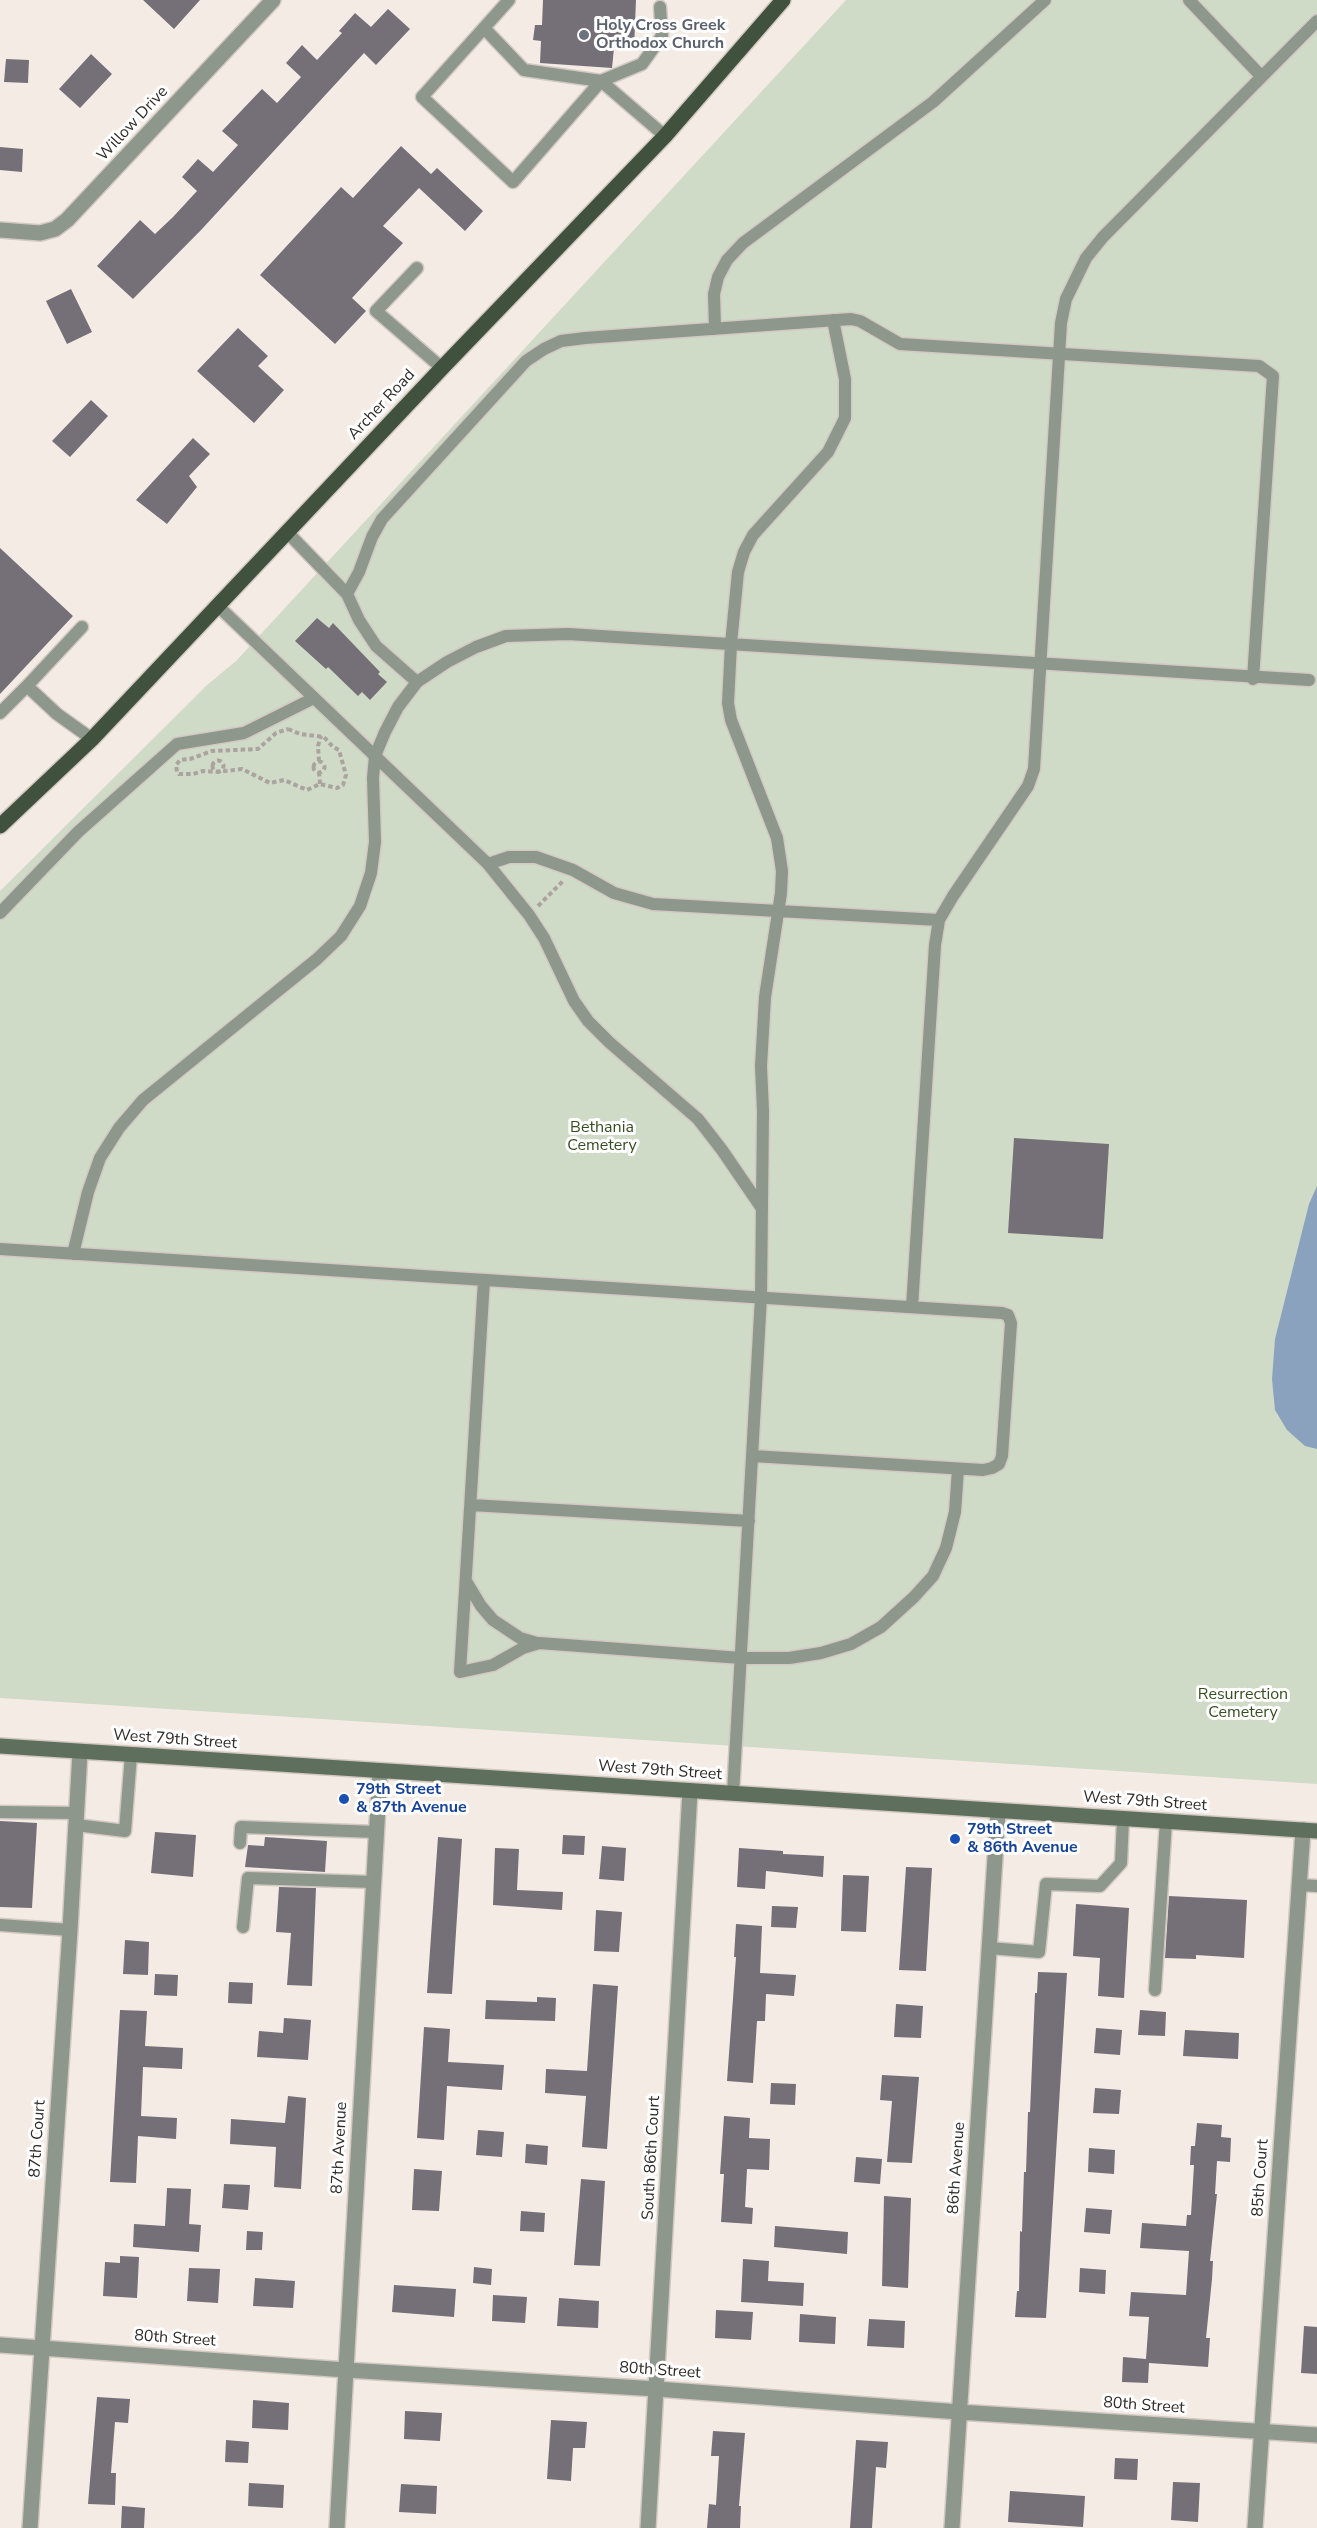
<!DOCTYPE html>
<html>
<head>
<meta charset="utf-8">
<style>
  body { margin:0 }
  canvas { display:block; background:#f5ebe5 }
</style>
</head>
<body>
<canvas width="1317" height="2528"></canvas>
<script>
const c = document.querySelector('canvas').getContext('2d');
c.lineJoin = 'round';
function fill(path, color) { c.fillStyle = color; c.fill(path, 'evenodd'); }
const poly = rows => new Path2D(rows.map(r => 'M' + r).join(''));
function stroke(path, color, width, dash) { c.strokeStyle = color; c.lineWidth = width; c.lineCap = dash ? 'butt' : 'round'; c.setLineDash(dash || []); c.stroke(path); }
function label(font, color, halo, rows, align = 'center') {
  c.font = font + ' "Nunito Sans",sans-serif'; c.lineWidth = 6; c.setLineDash([]); c.textBaseline = 'middle'; c.strokeStyle = halo; c.fillStyle = color; for (const [text, x, y, turn = 0] of rows) {
    c.save(); c.translate(x, y); c.rotate((+turn || 0) * Math.PI / 180); c.textAlign = isNaN(turn) ? turn : align; if (halo) c.strokeText(text, 0, 0); c.fillText(text, 0, 0); c.restore();
  }
}
fill(poly([
  [846,0,1317,0,1317,1784,0,1698,0,891,206,686,236,661]
]), '#cfdbc7');
fill(poly([
  [1317,1186,1317,1449,1305,1446,1287,1430,1275,1410,1272,1379,1275,1339,1309,1204]
]), '#8aa2bd');
fill(poly([
  [143,0,200,0,174,29],
  [543,0,636,0,634,49,614,48,612,68,540,63,541,41,533,40,535,25,542,25],
  [388,9,410,29,376,65,364,53,202,229,133,299,97,266,140,220,155,234,173,217,197,191,182,177,198,159,213,172,238,145,222,131,262,89,277,103,301,77,286,63,302,45,317,60,342,33,339,31,355,13,371,27],
  [91,54,112,74,80,108,59,89],
  [6,59,29,60,28,83,4,82],
  [401,146,431,174,437,168,483,211,465,231,419,188,383,226,403,243,352,298,366,311,335,344,260,275,341,187,353,198],
  [0,147,23,149,22,172,0,170],
  [71,289,92,332,67,344,46,301],
  [238,328,268,356,258,366,284,390,254,423,197,371],
  [91,400,108,416,70,457,52,441],
  [193,438,210,454,189,476,197,487,167,524,136,500],
  [0,548,73,616,0,694],
  [317,618,329,628,333,623,380,672,378,674,387,682,370,700,362,692,358,696,328,667,326,669,295,641],
  [1014,1138,1109,1144,1103,1239,1008,1233],
  [0,1821,37,1823,32,1908,0,1907],
  [155,1832,196,1835,193,1877,151,1873],
  [563,1835,585,1836,584,1855,562,1854],
  [265,1837,327,1841,325,1872,245,1867,248,1845,264,1846],
  [438,1837,462,1839,452,1994,427,1993],
  [602,1846,626,1848,624,1881,599,1879],
  [495,1848,519,1849,517,1890,563,1892,562,1910,493,1905],
  [739,1848,783,1851,783,1854,824,1856,823,1877,766,1871,765,1889,737,1887],
  [906,1867,932,1868,926,1971,899,1970],
  [843,1875,869,1876,866,1932,841,1931],
  [279,1887,316,1888,312,1986,287,1985,291,1933,276,1932],
  [1169,1896,1247,1900,1244,1958,1196,1955,1196,1959,1165,1958],
  [1076,1904,1129,1908,1124,1998,1098,1996,1100,1958,1073,1956],
  [772,1906,798,1907,796,1928,771,1927],
  [596,1910,622,1912,619,1952,594,1951],
  [736,1924,762,1926,760,1973,796,1975,794,1996,766,1994,765,2021,757,2021,753,2083,727,2081,736,1957,734,1957],
  [125,1940,149,1942,148,1975,123,1974],
  [1038,1972,1067,1973,1046,2318,1015,2317,1017,2291,1019,2291,1020,2231,1022,2232,1024,2172,1026,2172,1028,2112,1030,2112,1035,1993,1037,1993],
  [155,1974,178,1975,177,1996,154,1995],
  [229,1982,253,1983,252,2004,228,2003],
  [593,1984,618,1986,607,2149,582,2147,586,2096,545,2093,546,2069,587,2071],
  [537,1997,556,1998,555,2021,485,2019,486,2000,537,2002],
  [896,2004,923,2006,921,2038,894,2037],
  [120,2010,147,2011,145,2046,183,2048,182,2069,143,2067,141,2116,177,2118,176,2139,138,2136,136,2183,110,2182],
  [1140,2010,1166,2012,1165,2036,1138,2035],
  [284,2018,311,2020,308,2060,257,2057,259,2031,283,2033],
  [424,2027,450,2029,448,2062,504,2065,502,2090,447,2086,444,2140,417,2138],
  [1096,2028,1122,2030,1120,2055,1094,2053],
  [1185,2030,1239,2033,1238,2059,1183,2056],
  [882,2075,919,2077,912,2163,887,2162,892,2101,880,2100],
  [771,2083,796,2084,795,2105,770,2104],
  [1095,2088,1121,2090,1119,2114,1093,2113],
  [288,2096,306,2098,301,2189,274,2187,276,2147,230,2144,231,2119,285,2123],
  [724,2116,750,2118,749,2138,770,2139,769,2170,747,2169,745,2207,753,2208,752,2224,721,2222,724,2174,720,2174],
  [1197,2123,1222,2125,1221,2137,1231,2138,1230,2162,1217,2161,1215,2194,1217,2194,1210,2261,1213,2261,1212,2279,1206,2338,1210,2338,1208,2367,1149,2363,1148,2383,1122,2382,1123,2357,1146,2359,1149,2317,1129,2316,1131,2292,1186,2295,1189,2251,1140,2248,1142,2223,1186,2226,1187,2215,1191,2215,1194,2165,1190,2165,1191,2146,1195,2146],
  [478,2130,504,2132,502,2157,476,2155],
  [526,2144,548,2146,547,2165,525,2163],
  [1089,2148,1115,2150,1114,2174,1088,2172],
  [856,2157,882,2159,880,2184,854,2182],
  [414,2169,442,2171,439,2211,412,2210],
  [581,2179,605,2181,600,2266,574,2265],
  [224,2184,250,2185,248,2210,222,2208],
  [167,2188,191,2189,189,2224,201,2225,199,2252,133,2247,134,2224,165,2226],
  [884,2196,911,2198,908,2288,882,2286],
  [1086,2208,1112,2210,1110,2234,1084,2232],
  [521,2211,545,2213,544,2232,520,2231],
  [775,2226,848,2232,847,2254,774,2247],
  [247,2231,263,2232,262,2250,246,2250],
  [120,2256,139,2257,137,2298,103,2296,105,2262,120,2263],
  [743,2259,769,2261,768,2281,804,2283,803,2306,741,2302],
  [474,2267,492,2269,491,2285,473,2283],
  [189,2268,220,2269,218,2303,187,2301],
  [1080,2268,1106,2270,1105,2294,1079,2292],
  [255,2278,295,2281,293,2308,253,2306],
  [394,2285,456,2289,454,2317,392,2312],
  [493,2295,527,2297,525,2323,492,2321],
  [559,2298,599,2301,598,2328,557,2326],
  [716,2310,753,2312,751,2340,715,2338],
  [800,2314,836,2317,835,2344,799,2342],
  [869,2319,905,2321,904,2348,867,2346],
  [1304,2326,1317,2327,1317,2374,1301,2373],
  [97,2397,130,2399,128,2423,115,2422,111,2473,116,2473,115,2505,88,2504],
  [253,2400,289,2403,288,2430,252,2428],
  [405,2411,442,2413,440,2441,404,2439],
  [551,2420,587,2422,585,2448,573,2448,571,2481,547,2479],
  [713,2431,745,2433,739,2506,741,2506,740,2528,707,2528,709,2504,716,2505,719,2456,711,2456],
  [226,2440,249,2442,248,2463,225,2462],
  [856,2440,888,2442,886,2468,876,2467,872,2528,850,2528],
  [1115,2458,1138,2459,1137,2480,1114,2479],
  [1173,2482,1200,2483,1198,2522,1171,2520],
  [249,2483,284,2485,283,2508,248,2506],
  [401,2484,437,2486,436,2514,399,2512],
  [1010,2491,1085,2496,1083,2527,1008,2522],
  [122,2506,145,2508,144,2528,121,2528]
]), '#756f77');
const lane = poly([
  [509,0,422,97,513,182,601,81,665,136],
  [1189,0,1261,76],
  [484,28,524,70,601,81,642,64,662,36,660,7],
  [417,268,376,311,442,368],
  [715,329,714,294,718,277,727,260,743,243,933,102,1045,0],
  [288,533,347,594,359,620,376,646,417,682],
  [347,594,359,572,372,537,382,519,526,361,544,349,561,341,585,338,851,319,860,321,900,344,1259,366,1273,376,1253,679],
  [219,607,488,864,529,915,544,938,574,1001,588,1021,609,1042,698,1119,722,1150,761,1207],
  [82,627,27,686,57,714,92,739],
  [0,713,27,686],
  [488,864,509,857,536,857,573,870,614,893,653,904,939,920],
  [0,913,78,832,177,744,244,733,314,698],
  [0,1249,1002,1313,1008,1315,1011,1323,1002,1456,999,1464,992,1468,983,1470,753,1456],
  [73,1254,88,1192,100,1158,119,1128,143,1100,317,959,341,936,360,906,371,873,375,842,373,778,375,756,385,732,398,707,417,682,447,662,476,647,506,636,568,634,1309,680],
  [484,1280,460,1672,493,1665,523,1648,539,1643,741,1658,789,1658,821,1653,851,1644,881,1627,914,1597,933,1576,946,1548,955,1512,958,1469],
  [912,1307,935,945,939,920,953,896,1028,786,1034,769,1061,323,1066,299,1086,258,1103,237,1317,21],
  [471,1505,749,1521],
  [466,1581,481,1606,493,1620,520,1638,537,1643],
  [733,1794,761,1297,763,1111,761,1066,765,997,781,893,782,871,777,838,731,720,728,703,731,644,738,572,744,552,753,535,828,452,845,418,845,379,833,320],
  [0,1812,77,1813],
  [76,1825,125,1831,131,1755],
  [240,1843,241,1827,376,1832],
  [1299,1885,1317,1886],
  [0,1925,70,1930],
  [243,1927,248,1878,373,1882],
  [989,1948,1039,1952,1046,1884,1100,1886,1121,1863,1123,1819],
  [1155,1990,1166,1821]
]);
const street = poly([
  [0,230,40,233,55,229,67,220,273,0],
  [0,2345,346,2370,657,2389,959,2412,1317,2435],
  [30,2528,70,1930,80,1752],
  [337,2528,380,1771],
  [648,2528,690,1791],
  [952,2528,998,1811],
  [1255,2528,1303,1830]
]);
const secondary = poly([
  [0,1746,1317,1831]
]);
const primary = poly([
  [0,826,92,739,442,368,665,136,783,0]
]);
stroke(lane, '#d2c9c3', 15);
stroke(street, '#d2c9c3', 18);
stroke(secondary, '#d2c9c3', 18);
stroke(primary, '#d2c9c3', 18);
stroke(poly([
  [288,729,300,734,324,737,333,747,339,750,346,775,343,785,337,788,320,784,307,790,284,780,270,783,242,769,218,772,203,771,193,774,179,774,177,772,176,765,180,760,190,759,212,751,258,749,276,733,288,729],
  '212.5 766a5.5 5.5 0 1 1 11 0a5.5 5.5 0 1 1-11 0Z',
  [319,761,318,746,321,736],
  '313.5 767a5.5 5.5 0 1 1 11 0a5.5 5.5 0 1 1-11 0Z',
  [319,772,320,784],
  [538,906,563,881]
]), '#aba39f', 4, [4.5, 3]);
stroke(lane, '#8d978b', 12);
stroke(street, '#8d978b', 15);
stroke(secondary, '#5f6f5d', 15);
stroke(primary, '#40523d', 15);
for (const [x, y, r, color] of [
  [584,35,6,"#6b7280"],
  [344,1799,6,"#1a4fb4"],
  [955,1839,6,"#1a4fb4"]
]) { const dot = new Path2D(); dot.arc(x, y, r, 0, 2 * Math.PI); c.fillStyle = color; c.fill(dot); stroke(dot, '#fff', 2); }
label('bold 16px', '#5b616d', '#fff', [
  ["Holy Cross Greek",596,26],
  ["Orthodox Church",596,44]
], 'left');
label('16px', '#302c2a', '#fff', [
  ["Willow Drive",133,124,-47],
  ["Archer Road",382,405,-47],
  ["West 79th Street",175,1740,4],
  ["West 79th Street",660,1771,4],
  ["West 79th Street",1145,1802,4],
  ["87th Court",38,2139,-86],
  ["87th Avenue",340,2148,-87],
  ["South 86th Court",652,2158,-87],
  ["86th Avenue",957,2168,-86],
  ["85th Court",1261,2178,-86],
  ["80th Street",175,2339,4],
  ["80th Street",660,2371,4],
  ["80th Street",1144,2406,4]
]);
label('16px', '#364e1f', '#fff', [
  ["Bethania",602,1128],
  ["Cemetery",602,1146],
  ["Resurrection",1243,1695],
  ["Cemetery",1243,1713]
]);
label('bold 16px', '#164399', '#fff', [
  ["79th Street",356,1790],
  ["& 87th Avenue",356,1808],
  ["79th Street",967,1830],
  ["& 86th Avenue",967,1848]
], 'left');
</script>
</body>
</html>
